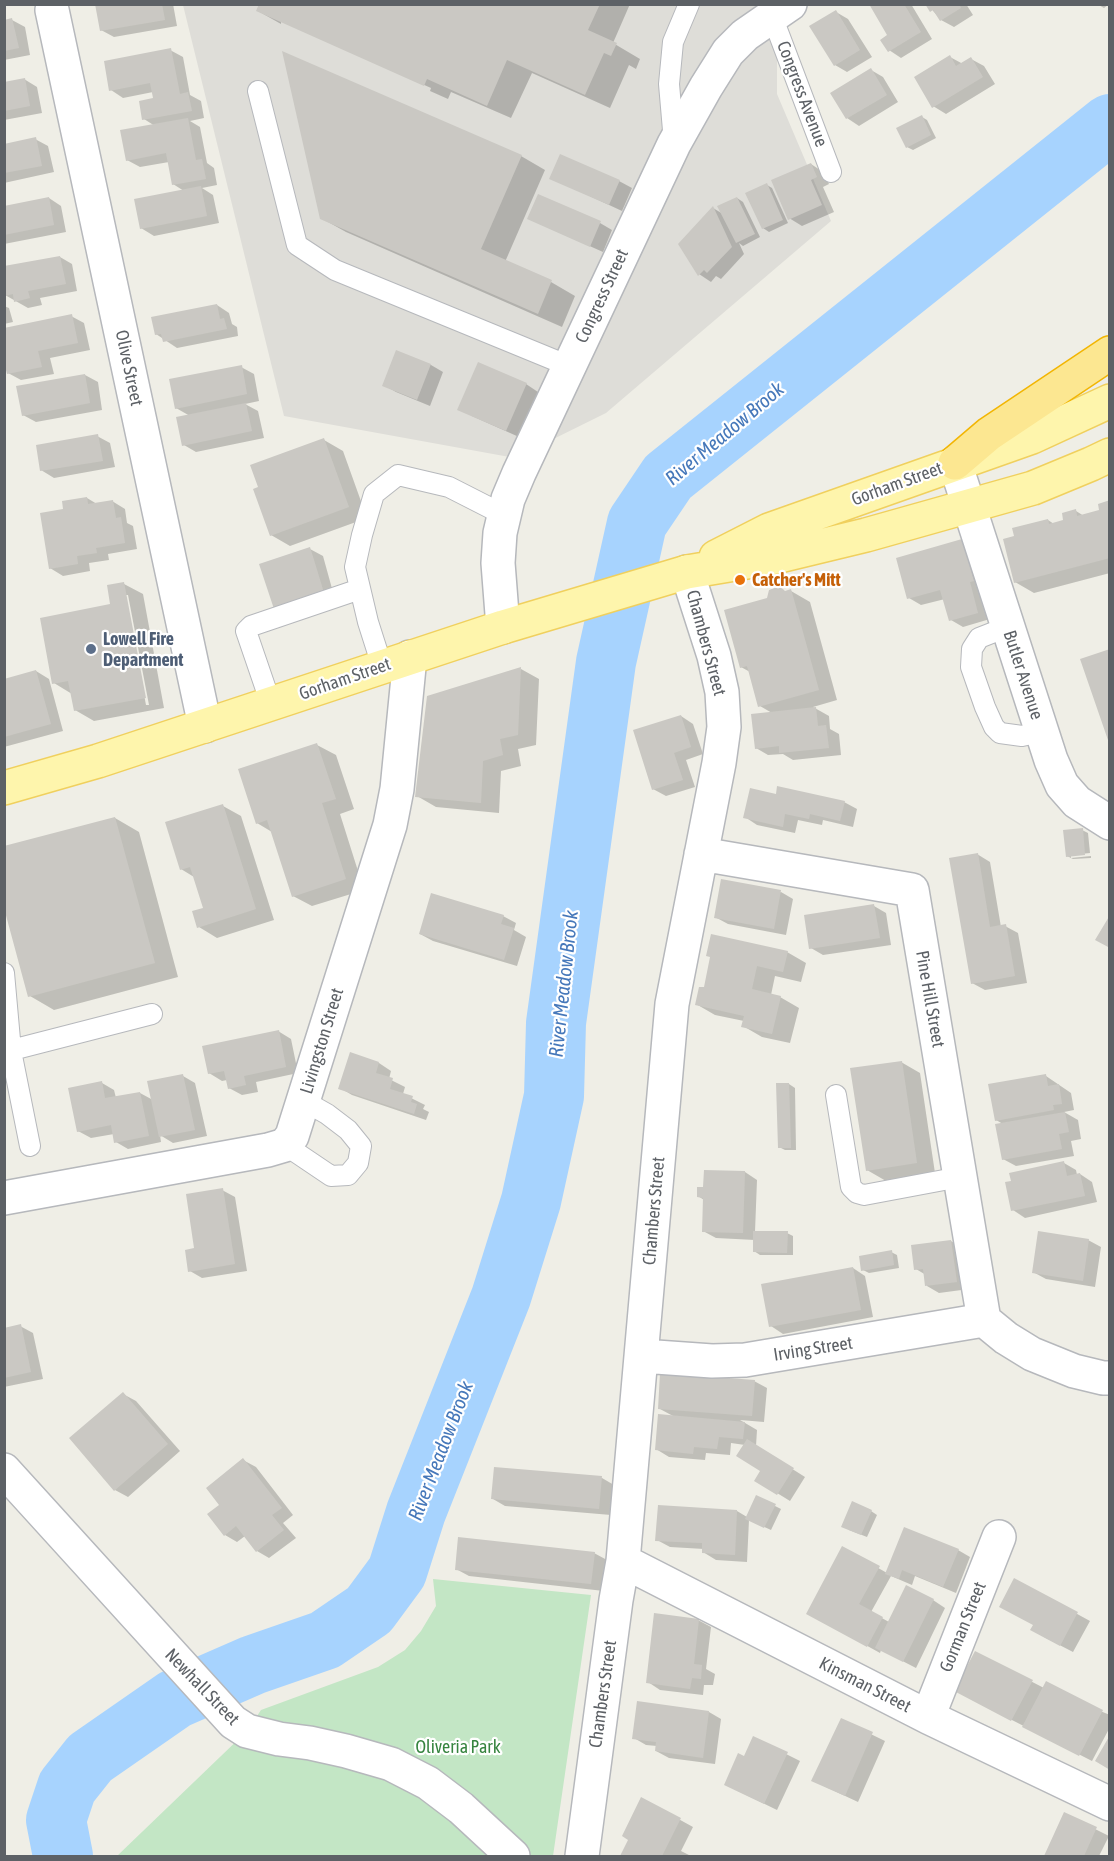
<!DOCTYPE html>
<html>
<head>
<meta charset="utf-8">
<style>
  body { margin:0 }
  #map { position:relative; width:1114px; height:1861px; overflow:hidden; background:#efeee6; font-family:"Asap Condensed",sans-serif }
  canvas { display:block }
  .frame { position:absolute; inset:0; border:6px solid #5d6166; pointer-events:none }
</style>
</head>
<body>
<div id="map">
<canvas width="1114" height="1861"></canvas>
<div class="frame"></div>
</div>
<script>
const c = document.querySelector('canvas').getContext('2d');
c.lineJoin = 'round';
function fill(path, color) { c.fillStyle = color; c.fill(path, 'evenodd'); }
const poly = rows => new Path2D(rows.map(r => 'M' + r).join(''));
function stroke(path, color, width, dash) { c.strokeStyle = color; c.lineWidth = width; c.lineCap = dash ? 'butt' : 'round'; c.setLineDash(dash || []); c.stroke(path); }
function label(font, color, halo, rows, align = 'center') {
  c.font = font + ' "Asap Condensed",sans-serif'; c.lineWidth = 4.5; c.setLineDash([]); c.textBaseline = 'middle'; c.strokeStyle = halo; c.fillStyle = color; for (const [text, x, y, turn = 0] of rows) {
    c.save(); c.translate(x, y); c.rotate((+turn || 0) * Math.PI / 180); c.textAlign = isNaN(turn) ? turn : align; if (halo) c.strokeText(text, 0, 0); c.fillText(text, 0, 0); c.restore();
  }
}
fill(poly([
  [183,5,777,5,777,94,831,221,606,413,515,458,284,416]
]), '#deddd8');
fill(poly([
  [433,1579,591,1595,553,1856,117,1856,247,1731,261,1710,378,1667,405,1650,421,1631,436,1606]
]), '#c3e6c5');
fill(poly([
  [97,4,173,4,177,26,114,37,101,30],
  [261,4,630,4,613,43,640,59,636,69,629,65,610,108,532,73,511,118,451,92,448,99,430,91,431,88,281,21,281,24,258,11],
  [870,4,911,4,932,39,901,58,889,50,889,36],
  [927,4,966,4,973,15,954,27,941,20],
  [1097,4,1109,4,1104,8],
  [836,12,848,19,872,57,847,72,835,65],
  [12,20,25,27,30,55,4,60,4,21],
  [170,50,183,57,190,95,201,101,204,118,190,121,200,127,207,163,214,168,217,185,202,188,213,195,219,223,154,236,141,228,184,191,173,184,169,162,140,167,127,160,155,126,144,119,155,99,153,92,123,98,111,90],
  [950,57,963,64,971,59,984,66,995,84,946,114,933,106],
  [871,70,883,77,898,102,859,126,847,118],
  [24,79,37,87,42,113,4,120,4,83],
  [922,117,927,120,936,138,913,150,907,147],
  [35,139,48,146,54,172,4,183,4,146],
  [521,156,545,170,505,262,551,282,575,296,562,327,346,232,321,218],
  [811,164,823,172,829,184,823,187,834,212,802,226,789,218],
  [551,178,619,181,632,188,622,211],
  [767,185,772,188,788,223,769,232,763,228],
  [49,198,61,206,66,232,4,244,4,207],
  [737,198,743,202,760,237,743,246,739,243,744,254,721,279,716,276,711,282,699,274,713,208,723,214],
  [529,219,600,223,612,230,603,252],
  [60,257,72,264,77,291,40,298,42,305,28,308,5,295],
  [217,305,229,313,232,324,237,327,238,336,177,348,156,334],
  [4,306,9,308,13,322,4,324],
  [71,316,84,323,90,350,50,358,54,374,21,380,8,373,7,366,4,365,4,329],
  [397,352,431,365,443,372,430,406,396,392,384,385],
  [241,367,254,374,259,401,245,404,258,411,264,438,196,452,184,445,190,416,176,408],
  [85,375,98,382,102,410,36,422,23,415],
  [526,384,538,392,519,437,472,416],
  [97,436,110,443,115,467,54,478,41,470],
  [324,440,343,451,367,518,290,546,271,535,260,488],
  [87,498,97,504,112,501,125,509,127,523,133,526,137,549,108,554,109,560,89,563,90,571,63,576,50,568,65,511],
  [1110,502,1110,573,1034,593,1015,582,1016,537,1048,520,1054,524,1065,521,1076,511,1084,516,1101,511],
  [962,541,974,548,990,619,963,627,951,620,945,599,921,605,909,598],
  [310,549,323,556,336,603,289,618],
  [124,584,143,594,164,708,94,721,75,710,72,694,54,683,112,605],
  [125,595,128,595,149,705,146,705],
  [791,591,810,602,837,700,813,707,829,716,830,729,839,734,841,755,793,760,783,754,768,755,756,748,772,713,760,706,750,672,741,667,787,592],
  [521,669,539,679,536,745,518,749,521,766,501,771,499,813,436,807,417,796],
  [36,671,49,679,63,731,4,747,4,680],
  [681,716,693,724,703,754,686,760,695,787,666,796,653,789],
  [317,745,336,755,354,809,340,814,364,890,312,906,293,896,272,832,257,823],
  [777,795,844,802,857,809,853,827,823,820,822,825,798,820,795,833,757,825,745,817],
  [223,806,241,816,274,920,217,938,199,927,205,909,194,877,181,869],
  [115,818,139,832,178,977,54,1010,30,996],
  [1082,830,1088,833,1090,853,1071,855,1071,858,1091,856,1091,858,1073,859,1067,856],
  [977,854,990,862,1001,927,1005,926,1018,933,1027,983,985,990,972,983],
  [781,892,793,899,786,935,728,924,715,917],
  [874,906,886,913,891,945,823,955,811,948],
  [503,916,516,923,514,930,526,937,517,966,433,941,420,934],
  [787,952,806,963,801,982,775,976,771,995,780,997,799,1008,790,1043,762,1037,743,1026,744,1021,715,1015,696,1004,705,989],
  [278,1031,291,1039,298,1073,256,1082,258,1092,242,1095,229,1088,227,1080,222,1081,209,1073],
  [351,1054,379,1063,391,1071,389,1079,405,1087,403,1094,425,1105,423,1109,429,1112,426,1120,352,1095,340,1088],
  [901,1062,920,1073,935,1173,886,1181,867,1170],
  [183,1076,195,1083,207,1136,173,1143,160,1135,161,1142,128,1149,116,1142,114,1134,91,1138,78,1131,102,1083,114,1090,116,1098,140,1093,153,1100],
  [1046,1076,1071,1093,1074,1110,1064,1112,1078,1120,1081,1139,1071,1141,1074,1156,1016,1166,1003,1159,1003,1124,996,1120],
  [789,1084,795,1088,796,1150,785,1150,779,1147],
  [1064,1163,1076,1170,1077,1175,1080,1174,1092,1182,1097,1202,1025,1218,1013,1210],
  [745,1172,757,1180,755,1232,787,1233,793,1236,793,1255,760,1255,754,1251,755,1240,716,1238,703,1231,704,1200,698,1196,704,1188],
  [222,1190,235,1197,247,1271,202,1278,190,1271,196,1250],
  [1088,1240,1101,1247,1095,1287,1046,1279,1033,1272],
  [951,1241,963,1249,969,1289,939,1293,927,1286,926,1275,916,1269],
  [891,1252,897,1255,899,1268,869,1273,863,1270],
  [853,1268,865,1276,873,1317,783,1334,771,1326],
  [20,1326,33,1333,43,1379,4,1387,4,1329],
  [754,1381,767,1388,764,1422,740,1420,757,1430,756,1446,805,1477,790,1501,756,1480,762,1471,745,1445,731,1443,730,1455,706,1453,705,1460,669,1457,656,1449,673,1416,660,1409],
  [123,1394,136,1401,180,1451,128,1497,115,1490],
  [243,1460,256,1467,293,1515,283,1523,296,1538,269,1558,257,1551,245,1536,237,1542,225,1535,222,1505],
  [602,1478,614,1485,611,1515,505,1506,493,1499],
  [757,1497,781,1509,771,1530,749,1520,747,1562,716,1560,703,1552,704,1549,670,1547,657,1540,737,1511,747,1517],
  [871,1511,877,1515,867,1537,849,1530],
  [843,1548,887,1573,958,1550,970,1557,956,1593,915,1576,912,1585,891,1576,871,1612,889,1622,933,1600,945,1608,916,1668,881,1650,880,1653,808,1613],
  [594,1553,607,1560,604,1591,469,1576,456,1569],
  [1015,1580,1090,1621,1073,1652,1044,1637,1035,1625],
  [698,1620,711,1627,706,1669,715,1674,713,1685,704,1685,703,1695,660,1690,648,1682],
  [976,1653,1044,1688,1110,1715,1110,1727,1092,1761,969,1698],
  [709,1712,721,1719,715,1764,669,1758,656,1751,657,1746,646,1745,634,1738],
  [842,1720,885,1741,858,1802,813,1781],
  [754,1738,800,1761,777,1810,738,1791],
  [642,1799,693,1827,681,1851,691,1856,621,1856,630,1839],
  [1065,1814,1109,1836,1099,1856,1045,1856]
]), '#0003');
stroke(poly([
  [63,1856,56,1820,67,1787,90,1758,175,1699,253,1665,325,1640,369,1610,397,1572,416,1512,501,1297,531,1201,554,1096,556,1023,606,662,637,523,668,477,1110,124]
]), '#a7d3fe', 60);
fill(poly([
  [95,4,162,4,165,20,100,31],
  [259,4,600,4,588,30,617,43,611,56,604,53,585,95,507,60,487,106,427,79,424,86,256,11],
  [869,4,904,4,921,32,888,52,880,40,887,35],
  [925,4,959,4,961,8,940,21,933,10,930,12],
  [836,10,860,50,834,66,809,26],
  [12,18,19,48,4,51,4,20],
  [171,48,180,94,188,92,192,111,142,120,139,101,153,98,150,83,109,91,104,61],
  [282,51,522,155,481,249,552,280,538,314,320,219],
  [950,55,956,66,971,57,983,77,932,108,914,77],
  [871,68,887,95,846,119,830,93],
  [25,78,30,106,4,111,4,82],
  [922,115,931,135,906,148,896,128],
  [188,118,196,160,202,159,206,179,172,185,166,153,126,161,120,130],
  [36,137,42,166,4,173,4,144],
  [560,154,620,180,609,205,549,179],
  [811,163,817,177,811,180,822,205,788,220,771,180],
  [767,183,783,220,762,229,745,193],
  [201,186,207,216,140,229,134,199],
  [538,194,601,221,590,247,527,219],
  [49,197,54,225,4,235,4,206],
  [737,197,755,234,736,243,717,206],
  [713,206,732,247,707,273,704,270,698,276,678,244],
  [60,256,66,284,28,291,30,298,14,302,13,294,4,296,4,266],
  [217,304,220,319,224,318,227,329,163,342,161,334,155,335,151,317],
  [72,314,78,343,38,351,42,367,7,374,4,362,4,328],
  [396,350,431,364,417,400,382,386],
  [478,362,527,383,506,431,457,410],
  [242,365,247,394,175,409,169,379],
  [85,374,90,403,22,416,16,386],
  [246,403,252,431,182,446,176,417],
  [98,434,103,461,40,471,36,445],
  [324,438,349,507,270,536,253,489,258,487,250,465],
  [87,497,88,504,113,500,116,518,121,517,125,543,96,548,97,553,77,556,78,564,49,569,40,513,63,509,62,501],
  [1110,500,1110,558,1014,583,1003,539,1014,536,1012,528,1048,519,1049,524,1063,520,1062,513,1076,509,1077,516,1099,510,1098,504],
  [962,539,974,581,970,582,978,613,949,621,940,590,907,599,896,558],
  [310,547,325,596,275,612,259,564],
  [124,582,146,698,74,711,68,681,52,684,40,618,110,604,107,585],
  [780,586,785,591,791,589,819,690,758,707,747,666,740,668,724,610,767,598,769,590],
  [1110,649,1110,743,1109,743,1080,659],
  [521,667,518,735,500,739,503,755,483,761,481,803,415,797,427,696],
  [36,670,51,724,4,737,4,679],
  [816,707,818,726,826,725,829,748,779,753,779,746,755,749,751,714],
  [681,715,691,747,674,753,683,780,652,790,633,730],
  [317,743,336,799,322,803,346,879,292,897,267,820,256,824,238,769],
  [777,786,845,801,840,821,810,814,809,819,785,814,783,827,743,818,750,788,776,794],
  [223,804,256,909,197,928,192,911,203,908,190,867,180,870,165,822],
  [115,817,155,963,28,997,4,908,4,846],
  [1083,828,1085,855,1066,857,1063,830],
  [978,853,990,927,1006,924,1015,976,971,984,949,858],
  [721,879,781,890,774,929,714,918],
  [431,893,504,915,501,924,514,928,504,960,419,934],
  [874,904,880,938,809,949,804,915],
  [1110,915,1110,948,1095,940],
  [711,934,788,951,783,972,757,966,752,989,781,996,772,1034,741,1027,744,1016,695,1005,699,987,704,987,710,957,706,956],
  [279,1030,286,1067,244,1076,246,1085,228,1089,224,1071,208,1074,202,1046],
  [350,1052,379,1062,376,1073,393,1078,390,1089,413,1096,411,1102,417,1104,414,1114,338,1089],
  [902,1061,917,1163,866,1171,850,1068],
  [183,1074,195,1130,159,1137,147,1081],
  [1046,1074,1048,1086,1059,1084,1062,1104,1053,1105,1054,1110,995,1121,988,1084],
  [102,1081,105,1098,140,1092,149,1136,114,1143,111,1125,77,1132,68,1088],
  [776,1083,789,1083,791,1148,778,1148],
  [1065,1112,1069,1132,1059,1134,1062,1149,1002,1160,995,1124],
  [1064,1161,1067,1176,1080,1173,1085,1196,1011,1211,1005,1182,1011,1181,1009,1173],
  [704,1170,745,1171,743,1233,702,1232,703,1198,697,1197,697,1187,703,1187],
  [223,1188,235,1264,188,1272,185,1250,194,1248,186,1194],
  [753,1231,788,1231,787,1253,753,1252],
  [1038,1231,1089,1239,1083,1281,1032,1273],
  [951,1240,957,1282,925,1286,923,1269,914,1270,911,1245],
  [892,1250,894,1265,861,1271,859,1256],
  [853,1267,861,1310,769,1327,761,1284],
  [21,1324,31,1372,4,1378,4,1328],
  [660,1373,755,1380,752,1416,658,1409],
  [123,1392,168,1444,114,1491,69,1438],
  [658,1414,745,1422,743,1439,719,1437,717,1449,694,1447,693,1454,655,1450],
  [747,1439,794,1468,777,1495,754,1481,760,1471,736,1456],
  [243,1458,282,1508,272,1515,284,1530,256,1552,236,1526,224,1536,207,1514,219,1505,206,1488],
  [494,1467,602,1476,599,1509,491,1499],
  [756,1495,776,1504,764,1528,745,1519],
  [852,1501,872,1510,861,1535,841,1527],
  [658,1505,737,1510,735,1555,702,1553,702,1543,655,1541],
  [904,1527,959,1549,943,1587,902,1570,899,1579,885,1574],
  [458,1537,595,1552,591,1584,455,1570],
  [842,1546,880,1566,859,1604,883,1617,867,1647,806,1614],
  [1014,1578,1078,1612,1060,1646,1030,1630,1033,1625,999,1607],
  [906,1585,934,1599,903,1662,875,1648],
  [654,1613,699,1619,694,1664,702,1665,701,1679,692,1678,690,1689,646,1683],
  [975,1651,1033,1680,1011,1721,954,1691],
  [1046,1681,1103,1710,1079,1756,1022,1727],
  [637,1701,709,1711,703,1758,655,1751,656,1742,632,1739],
  [841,1718,873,1732,845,1796,811,1781],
  [1110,1735,1110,1770,1095,1761],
  [753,1736,788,1752,764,1804,724,1785,738,1753,744,1756],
  [641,1797,681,1818,662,1856,620,1856,628,1840,622,1836],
  [1064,1812,1097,1827,1084,1856,1044,1856]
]), '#cac8c3');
const service = poly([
  [772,16,831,172],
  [258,91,297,245,335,270,569,366],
  [674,142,669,84,673,42,689,4],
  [1007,627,979,638,972,649,971,667,985,707,994,727,1000,733,1022,736,1041,732],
  [382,666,368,622,355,567,362,535,374,494,398,475,449,487,504,515],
  [271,704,246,631,251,626,360,589],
  [4,973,11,1051,30,1146],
  [4,1052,152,1014],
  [836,1095,851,1187,857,1193,864,1195,960,1177],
  [285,1145,331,1176,348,1175,358,1163,361,1146,348,1130,327,1114,304,1101]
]);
const minor = poly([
  [52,10,205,726],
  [955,463,1051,760,1062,785,1077,802,1110,823],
  [503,627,498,563,500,533,508,499,519,473,674,144,706,87,728,52,745,35,790,4],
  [701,854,912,890,984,1320],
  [4,1198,268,1150,285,1145,292,1136,390,825,397,789,410,657],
  [984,1320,1006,1338,1032,1354,1074,1371,1103,1378,1110,1378],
  [642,1356,712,1361,745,1360,984,1320],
  [4,1470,233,1722,247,1731,279,1739,310,1743,346,1751,391,1764,428,1783,461,1808,513,1856],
  [623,1561,928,1717,1110,1804],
  [928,1717,999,1537],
  [582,1856,616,1600,623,1561,672,1004,719,763,724,727,722,692,714,656,687,572]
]);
const primary = poly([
  [716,557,769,530,1032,437,1110,401],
  [4,788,98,761,503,627,687,572,771,558,866,535,1033,488,1091,464,1110,455]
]);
const motorway = poly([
  [955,463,989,434,1110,353]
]);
stroke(service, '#b6b8bc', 22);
stroke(minor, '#b6b8bc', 36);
stroke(primary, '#f0d05e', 36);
stroke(motorway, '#f2b503', 36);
stroke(service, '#fff', 20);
stroke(minor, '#fff', 33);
stroke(primary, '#fef5ac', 33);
stroke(motorway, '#fce791', 33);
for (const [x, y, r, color] of [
  [740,580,6,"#e8710a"],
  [91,649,6,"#5c6f8a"]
]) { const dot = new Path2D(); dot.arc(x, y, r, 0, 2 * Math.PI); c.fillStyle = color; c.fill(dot); stroke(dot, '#fff', 2); }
label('18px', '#5d6166', '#fff', [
  ["Congress Avenue",802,94,69],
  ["Congress Street",602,296,-65],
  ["Olive Street",129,368,78],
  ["Gorham Street",897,484,-20],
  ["Chambers Street",706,643,75],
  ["Butler Avenue",1023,675,72],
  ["Gorham Street",345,679,-19],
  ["Pine Hill Street",930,999,80],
  ["Livingston Street",322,1041,-73],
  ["Chambers Street",654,1211,-85],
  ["Irving Street",813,1349,-9],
  ["Gorman Street",963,1627,-68],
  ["Kinsman Street",865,1685,27],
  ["Newhall Street",202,1687,46],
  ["Chambers Street",603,1694,-82]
]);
label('bold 18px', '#c56008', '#fff', [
  ["Catcher's Mitt",752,580]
], 'left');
label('bold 18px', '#4e5e75', '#fff', [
  ["Lowell Fire",103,639],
  ["Department",103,660]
], 'left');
label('18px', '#36843f', '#fff', [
  ["Oliveria Park",458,1747]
]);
label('italic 20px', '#4678ba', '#fff', [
  ["River Meadow Brook",725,434,-40],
  ["River Meadow Brook",564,984,-84],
  ["River Meadow Brook",441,1451,-69]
]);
</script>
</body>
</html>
